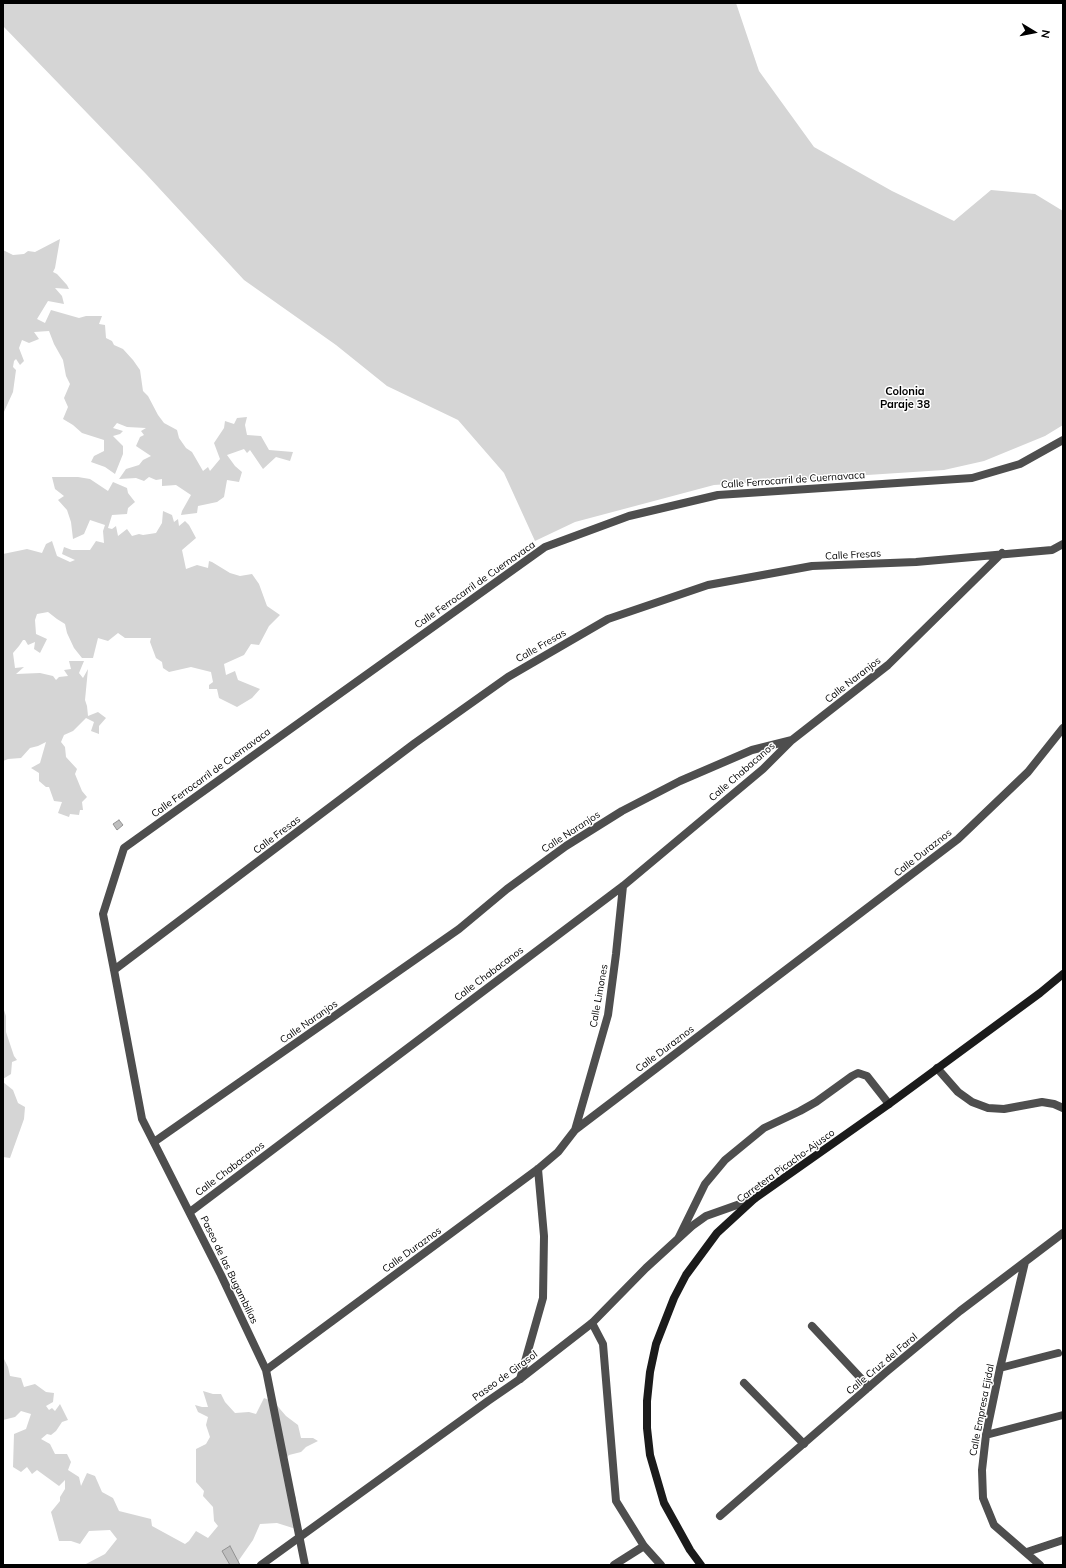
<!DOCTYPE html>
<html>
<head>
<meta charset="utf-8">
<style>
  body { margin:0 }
  #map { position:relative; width:1066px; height:1568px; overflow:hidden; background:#fff; font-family:Mulish,sans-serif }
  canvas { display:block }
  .frame { position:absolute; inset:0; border:4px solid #000; pointer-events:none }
  .north { position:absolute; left:1014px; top:12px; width:40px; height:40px; -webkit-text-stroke:3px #fff; paint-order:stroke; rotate:100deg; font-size:11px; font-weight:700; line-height:16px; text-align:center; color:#000 }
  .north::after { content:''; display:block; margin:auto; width:14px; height:18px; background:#000; clip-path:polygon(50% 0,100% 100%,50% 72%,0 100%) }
</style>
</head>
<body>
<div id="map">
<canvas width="1066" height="1568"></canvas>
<div class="frame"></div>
<div class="north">N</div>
</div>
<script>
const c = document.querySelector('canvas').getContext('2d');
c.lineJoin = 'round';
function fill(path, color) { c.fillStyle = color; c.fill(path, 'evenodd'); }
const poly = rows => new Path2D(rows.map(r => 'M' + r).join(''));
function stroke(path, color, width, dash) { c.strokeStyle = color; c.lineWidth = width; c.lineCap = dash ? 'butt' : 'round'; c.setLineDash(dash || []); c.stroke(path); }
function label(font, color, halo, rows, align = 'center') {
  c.font = font + ' Mulish,sans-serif'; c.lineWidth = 3; c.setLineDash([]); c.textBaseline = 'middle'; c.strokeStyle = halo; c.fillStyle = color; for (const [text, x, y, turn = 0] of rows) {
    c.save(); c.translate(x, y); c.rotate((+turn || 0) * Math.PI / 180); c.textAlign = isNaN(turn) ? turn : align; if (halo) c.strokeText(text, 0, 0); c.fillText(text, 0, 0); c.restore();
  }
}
fill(poly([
  [3,3,736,3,759,71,814,147,892,191,954,221,991,190,1035,194,1063,211,1063,425,1045,436,984,461,944,470,714,485,575,522,535,541,504,473,458,420,387,386,336,345,244,280,146,174,3,26],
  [60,239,55,268,53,272,57,274,67,285,69,289,55,288,62,296,64,304,48,301,37,319,45,323,51,310,79,318,86,316,102,316,99,324,105,325,106,338,112,341,114,345,123,349,133,360,140,370,143,391,148,396,158,415,164,423,177,430,179,438,186,448,192,452,203,471,208,467,210,471,220,459,214,443,224,428,225,421,234,424,237,418,247,417,245,425,247,435,261,436,269,450,293,452,290,461,276,457,263,469,250,450,247,453,244,449,227,455,235,466,242,472,239,482,227,480,224,497,217,502,198,506,197,513,181,515,182,511,191,495,176,485,162,486,162,479,156,480,149,477,144,481,136,478,119,479,126,469,139,465,143,460,151,456,136,446,140,437,144,435,141,431,146,428,127,427,117,423,113,428,123,431,120,434,113,436,123,446,123,454,115,474,105,467,91,462,94,456,104,451,104,440,82,433,73,425,63,419,68,407,64,398,70,384,66,376,63,360,54,344,49,331,34,332,39,339,29,343,22,340,19,348,24,361,20,365,16,359,14,361,13,367,16,370,13,392,3,414,3,250,13,255,24,254,28,251,35,252],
  [52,477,78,477,90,479,108,491,113,482,127,488,128,493,135,502,128,508,127,514,112,515,108,528,112,529,116,526,118,536,127,529,132,536,139,534,143,535,156,533,162,523,163,511,172,515,174,522,178,519,179,526,185,521,189,525,196,538,182,550,186,569,197,565,208,568,209,561,212,562,230,573,240,576,252,574,259,584,267,606,280,615,269,626,259,645,251,644,244,655,224,664,226,675,235,671,238,680,260,689,252,698,237,707,219,698,217,689,209,689,209,685,213,682,211,672,191,667,169,672,163,668,162,662,156,658,150,642,151,638,125,638,118,633,108,641,98,638,93,658,82,658,74,648,67,633,65,624,57,619,48,612,37,614,35,620,36,634,47,639,40,653,34,649,35,642,28,645,25,640,23,640,19,646,13,653,15,668,24,667,16,674,40,673,53,676,56,680,59,677,68,676,64,670,71,669,69,661,84,661,79,673,83,678,88,669,85,700,87,706,88,716,98,712,106,718,99,726,99,734,91,731,94,722,86,718,73,731,64,735,61,742,65,747,66,757,77,769,75,774,82,791,87,797,82,802,83,810,80,810,79,815,70,814,69,817,58,813,62,802,54,801,49,787,46,787,39,781,39,773,31,768,40,763,46,742,38,746,30,748,21,758,8,759,3,761,3,554,27,549,42,553,46,544,52,541,57,556,70,562,75,560,62,554,64,547,72,550,90,550,96,541,104,543,103,531,105,525,90,520,84,534,73,539,71,522,67,510,58,500,64,496,55,489],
  [3,1007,6,1016,6,1032,14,1056,17,1060,12,1062,11,1074,3,1079],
  [3,1082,13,1090,18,1103,25,1107,24,1119,10,1158,3,1157],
  [3,1357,8,1367,10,1376,21,1378,24,1387,35,1384,46,1392,54,1393,53,1402,46,1406,49,1410,52,1408,55,1411,60,1404,68,1420,62,1422,56,1431,51,1435,47,1434,41,1439,50,1444,55,1454,67,1454,71,1462,68,1470,79,1477,81,1486,87,1473,95,1476,102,1492,113,1498,119,1511,151,1519,152,1526,185,1544,189,1541,196,1531,208,1538,218,1526,214,1521,213,1507,203,1496,204,1491,196,1482,196,1449,206,1444,210,1437,206,1425,208,1417,198,1412,195,1405,202,1407,208,1407,203,1391,213,1394,221,1394,225,1402,235,1413,249,1412,256,1414,264,1398,274,1402,286,1416,298,1425,301,1438,313,1438,318,1441,306,1447,301,1452,289,1455,282,1463,296,1498,296,1529,277,1523,260,1524,253,1540,239,1560,239,1565,84,1565,105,1554,117,1539,110,1530,89,1531,80,1544,71,1541,59,1541,51,1512,60,1501,60,1497,65,1489,65,1480,59,1486,37,1470,32,1474,27,1467,21,1472,13,1467,14,1434,26,1429,31,1414,21,1411,15,1417,3,1420]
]), '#d5d5d5');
const building = poly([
  [119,820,123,825,117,830,113,824,119,820],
  [230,1546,240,1565,230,1565,222,1551,230,1546]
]);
fill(building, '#bebebe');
stroke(building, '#929292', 1);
stroke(poly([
  [114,970,415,743,508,677,608,619,708,585,812,566,916,562,1052,550,1063,544],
  [937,1068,958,1092,972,1102,988,1108,1004,1109,1042,1102,1054,1104,1063,1108],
  [575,1130,608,1015,616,954,623,886],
  [154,1142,459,929,507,889,566,846,622,811,680,781,752,750,792,740,888,665,1002,553],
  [190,1212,623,886,763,769,791,741],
  [679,1237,705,1184,725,1160,764,1128,800,1111,816,1102,852,1076,858,1073,867,1076,889,1104],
  [1025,1262,1000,1368,986,1435,982,1470,983,1498,994,1525,1040,1565],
  [592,1323,603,1344,616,1501,644,1546,661,1565],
  [812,1326,869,1387],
  [1000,1368,1058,1353],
  [266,1370,538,1169,558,1152,575,1130,958,839,1028,772,1063,728],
  [520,1379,543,1298,544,1236,538,1169],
  [744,1383,804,1444],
  [986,1435,1063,1415],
  [720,1516,885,1373,960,1311,1063,1233],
  [1027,1552,1063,1540],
  [305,1565,266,1370,221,1275,142,1119,114,970,103,914,124,848,545,547,629,516,718,495,972,478,1020,464,1063,440],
  [614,1565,644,1546]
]), '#4e4e4e', 8);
stroke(poly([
  [261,1565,488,1401,520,1379,592,1323,646,1268,692,1226,706,1216,754,1199]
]), '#4e4e4e', 8);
stroke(poly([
  [701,1565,690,1550,664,1503,650,1455,647,1428,647,1401,650,1372,656,1344,674,1298,686,1275,717,1233,754,1199,889,1104,1040,993,1063,974]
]), '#1b1b1b', 8);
label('10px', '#000', '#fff', [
  ["Calle Ferrocarril de Cuernavaca",793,480,-4],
  ["Calle Fresas",853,555,-3],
  ["Calle Ferrocarril de Cuernavaca",475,585,-35],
  ["Calle Fresas",541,646,-30],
  ["Calle Naranjos",853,680,-38],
  ["Calle Chabacanos",742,772,-41],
  ["Calle Ferrocarril de Cuernavaca",211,773,-36],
  ["Calle Naranjos",571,832,-33],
  ["Calle Fresas",277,835,-37],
  ["Calle Duraznos",923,853,-38],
  ["Calle Chabacanos",489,974,-37],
  ["Calle Limones",599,996,-80],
  ["Calle Naranjos",309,1022,-35],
  ["Calle Duraznos",665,1049,-37],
  ["Carretera Picacho-Ajusco",786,1166,-36],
  ["Calle Chabacanos",230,1169,-37],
  ["Calle Duraznos",412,1250,-36],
  ["Paseo de las Bugambilias",229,1270,64],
  ["Calle Cruz del Farol",882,1364,-40],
  ["Paseo de Girasol",505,1376,-36],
  ["Calle Empresa Ejidal",982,1410,-79]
]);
label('bold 11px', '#000', '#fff', [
  ["Colonia",905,392],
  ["Paraje 38",905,405]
]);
</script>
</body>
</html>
